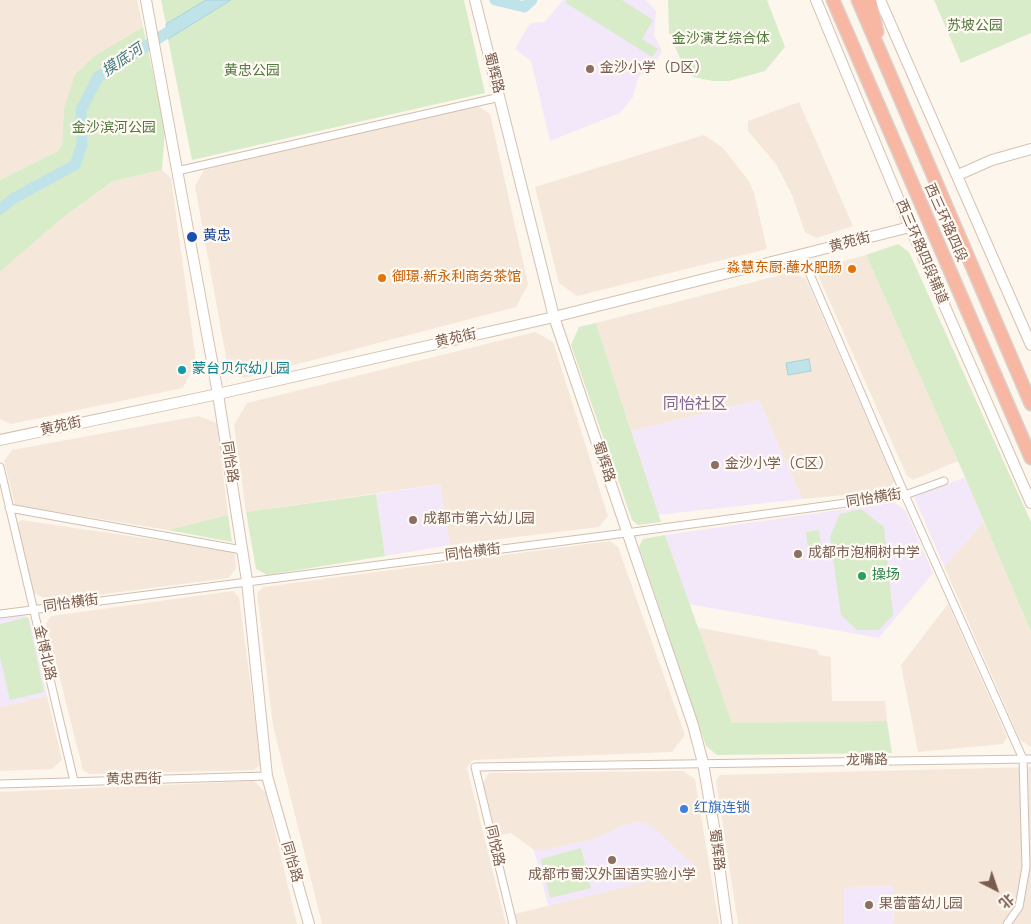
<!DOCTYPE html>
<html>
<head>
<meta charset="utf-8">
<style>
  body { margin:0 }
  #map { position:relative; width:1031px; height:924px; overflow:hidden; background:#fdf6ec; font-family:"Nunito Sans","Noto Sans SC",sans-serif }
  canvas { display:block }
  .north { position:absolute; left:971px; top:864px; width:50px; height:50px; -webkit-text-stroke:4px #fffaf3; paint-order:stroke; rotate:139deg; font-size:14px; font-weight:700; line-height:20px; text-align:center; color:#7a5c4d }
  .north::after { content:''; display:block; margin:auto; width:18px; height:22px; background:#7a5c4d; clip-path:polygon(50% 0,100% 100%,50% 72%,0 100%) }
</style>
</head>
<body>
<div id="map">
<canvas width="1031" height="924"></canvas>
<div class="north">北</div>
</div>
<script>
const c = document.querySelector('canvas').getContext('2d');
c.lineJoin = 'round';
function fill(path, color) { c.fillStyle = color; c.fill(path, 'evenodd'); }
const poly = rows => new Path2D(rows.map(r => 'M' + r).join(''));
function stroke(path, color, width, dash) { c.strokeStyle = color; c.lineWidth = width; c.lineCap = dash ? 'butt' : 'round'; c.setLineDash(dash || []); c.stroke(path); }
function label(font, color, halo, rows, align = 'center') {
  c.font = font + ' "Nunito Sans","Noto Sans SC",sans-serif'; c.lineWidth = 4.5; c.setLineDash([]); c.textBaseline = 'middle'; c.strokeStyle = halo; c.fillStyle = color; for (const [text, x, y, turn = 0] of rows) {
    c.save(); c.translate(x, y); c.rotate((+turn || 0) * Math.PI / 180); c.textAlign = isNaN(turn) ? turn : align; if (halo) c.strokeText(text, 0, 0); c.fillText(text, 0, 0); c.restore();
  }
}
fill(poly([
  [0,0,137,0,143,27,94,56,64,108,62,145,58,151,0,180],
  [799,102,853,226,817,238,805,232,792,195,776,164,748,131,748,121],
  [477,105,490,114,528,284,516,307,244,378,228,368,195,186,204,170],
  [704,135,722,147,749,181,754,193,767,249,577,296,559,283,535,187],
  [162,170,171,178,196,361,183,388,11,424,0,419,0,272,61,219,113,181],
  [866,255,958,461,913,480,907,476,818,275,820,267],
  [792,272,806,279,894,481,888,491,802,499,759,400,631,431,596,323],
  [535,332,553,342,608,516,599,527,450,545,440,484,246,512,234,425,247,403],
  [198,416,217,423,228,515,168,530,15,505,4,461,12,450],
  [21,520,231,551,235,555,236,568,229,578,50,601,34,593,17,524],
  [984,522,1031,632,1031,747,1020,740,944,566],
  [610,541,618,547,685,735,672,752,473,760,467,768,506,924,322,924,273,726,257,593,263,587],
  [233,591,239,597,261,764,254,770,89,774,83,770,46,624,51,616],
  [948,604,1007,737,1003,744,918,752,901,665],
  [701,628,817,650,819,655,831,657,832,701,885,701,887,721,732,724,698,629],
  [47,696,62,760,52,769,0,771,0,707],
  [1031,767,1031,924,894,924,893,886,844,887,844,924,738,924,716,780,720,775],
  [683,771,695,779,719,924,518,924,515,914,697,869,646,823,636,822,622,826,594,839,546,850,534,850,511,833,497,836,483,783,489,773],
  [254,781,266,793,297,924,0,924,0,792]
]), '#f5e8da');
fill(poly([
  [563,0,646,0,656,11,654,35,662,51,656,61,638,78,633,97,620,113,550,141,531,61,515,49,530,23,545,22],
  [759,400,802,499,658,515,631,431],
  [965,477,984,522,944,566,914,497],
  [440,484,450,545,385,556,376,494],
  [894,502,906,511,933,573,879,638,689,604,665,535],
  [23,615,30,619,47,696,0,707,0,618],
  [636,822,646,823,653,827,698,869,548,906,534,850,546,850,594,839,622,826],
  [893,886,894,924,844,924,844,887]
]), '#f3e8fa');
fill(poly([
  [161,0,206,0,166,24],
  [231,0,464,0,485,93,192,160,168,39],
  [567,0,622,0,653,20,642,39,658,49,652,57,566,3],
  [668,0,767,0,785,47,765,71,729,81,712,81,694,77,686,72,669,33],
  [934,0,1031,0,1031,33,961,63],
  [143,27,165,129,162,170,113,181,61,219,0,272,0,180,58,151,62,145,64,108,75,75,94,56],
  [898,244,909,252,1031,522,1031,632,965,477,866,255],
  [596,323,631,431,661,522,638,525,632,520,571,345,579,327],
  [376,494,385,556,267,575,256,569,246,512],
  [861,509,884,527,893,615,879,630,857,630,841,615,830,537,840,514],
  [228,515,232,542,168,530],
  [819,530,822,554,809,557,806,532],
  [665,535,732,723,887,721,892,753,717,755,706,746,639,547,643,539],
  [28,617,44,692,10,700,0,657,0,624],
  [581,848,591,888,550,898,541,859]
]), '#d8ecc9');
const water = poly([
  [206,0,231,0,168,39,166,24,206,0],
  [809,359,811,371,788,375,786,363,809,359]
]);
fill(water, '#bfe3e8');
stroke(water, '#a5d3da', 1);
stroke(poly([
  [495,0,524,7,532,0],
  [0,209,14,198,75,165,82,145,81,110,98,77,179,25]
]), '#bfe3e8', 11);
const street = poly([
  [177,171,500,97],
  [802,256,905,495,1023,759,1026,867,1019,907,1007,924],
  [0,467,74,781],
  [9,508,242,550],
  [0,614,626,533,905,495,944,481],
  [0,784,267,776],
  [513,924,475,767,1031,759]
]);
const secondary = poly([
  [146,0,218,394,247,581,267,776,309,924],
  [475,0,554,317,693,725,703,763,714,827,727,924],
  [816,0,910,227,1031,503],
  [880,0,1031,345],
  [958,175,992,160,1031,149],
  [0,440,218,394,554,317,910,227]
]);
const highway = poly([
  [833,0,1031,458],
  [858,0,1031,404],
  [870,0,877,32]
]);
stroke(street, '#d1beb0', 9);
stroke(secondary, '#d6c0b0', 12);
stroke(highway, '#dad1cd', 15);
stroke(street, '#fff', 7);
stroke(secondary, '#fff', 10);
stroke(highway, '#f7b7a3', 12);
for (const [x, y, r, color] of [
  [590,69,5,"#8d6e63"],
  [192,237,6,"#1a4fb4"],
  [852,269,5,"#e8710a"],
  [382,278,5,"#e8710a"],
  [182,370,5,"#0f9aa8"],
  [715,465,5,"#8d6e63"],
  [413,520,5,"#8d6e63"],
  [798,554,5,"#8d6e63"],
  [862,576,5,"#2e9e5b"],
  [684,809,5,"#3f7fe0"],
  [612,860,5,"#8d6e63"],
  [869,905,5,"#8d6e63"]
]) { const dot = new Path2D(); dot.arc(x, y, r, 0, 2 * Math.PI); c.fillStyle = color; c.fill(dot); stroke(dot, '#fffaf3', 2); }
label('14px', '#537a41', '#fffaf3', [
  ["苏坡公园",975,27],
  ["金沙演艺综合体",721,40],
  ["黄忠公园",252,72],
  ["金沙滨河公园",114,129]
]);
label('14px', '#785e54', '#fffaf3', [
  ["金沙小学（D区）",600,69],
  ["金沙小学（C区）",725,465],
  ["成都市第六幼儿园",423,520],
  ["成都市泡桐树中学",808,554],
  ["成都市蜀汉外国语实验小学",612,876,"center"],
  ["果蕾蕾幼儿园",879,905]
], 'left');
label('14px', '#7a5c4d', '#fffaf3', [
  ["蜀辉路",493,73,76],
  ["西三环路四段",945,223,66],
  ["黄苑街",850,243,-15],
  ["西三环路四段辅道",921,252,67],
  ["黄苑街",456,339,-13],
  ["黄苑街",61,427,-12],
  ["同怡路",229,462,81],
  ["蜀辉路",603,462,72],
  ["同怡横街",874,499,-9],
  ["同怡横街",473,553,-7],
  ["同怡横街",71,604,-8],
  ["金博北路",44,653,77],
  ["龙嘴路",867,761,-1],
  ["黄忠西街",134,780,-1],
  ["同悦路",494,846,77],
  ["蜀辉路",716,850,83],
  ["同怡路",291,862,74]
]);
label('14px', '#164399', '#fffaf3', [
  ["黄忠",203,237]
], 'left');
label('14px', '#c56008', '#fffaf3', [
  ["淼慧东厨·蘸水肥肠",842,269],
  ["御璟·新永利商务茶馆",392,278,"left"]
], 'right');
label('14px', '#0d838f', '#fffaf3', [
  ["蒙台贝尔幼儿园",192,370]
], 'left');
label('14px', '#27864d', '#fffaf3', [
  ["操场",872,576]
], 'left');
label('14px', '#366cbe', '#fffaf3', [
  ["红旗连锁",694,809]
], 'left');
label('italic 15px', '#437c86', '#fffaf3', [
  ["摸底河",123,61,-34]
]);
label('16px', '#846695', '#fffaf3', [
  ["同怡社区",695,405]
]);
</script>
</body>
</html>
